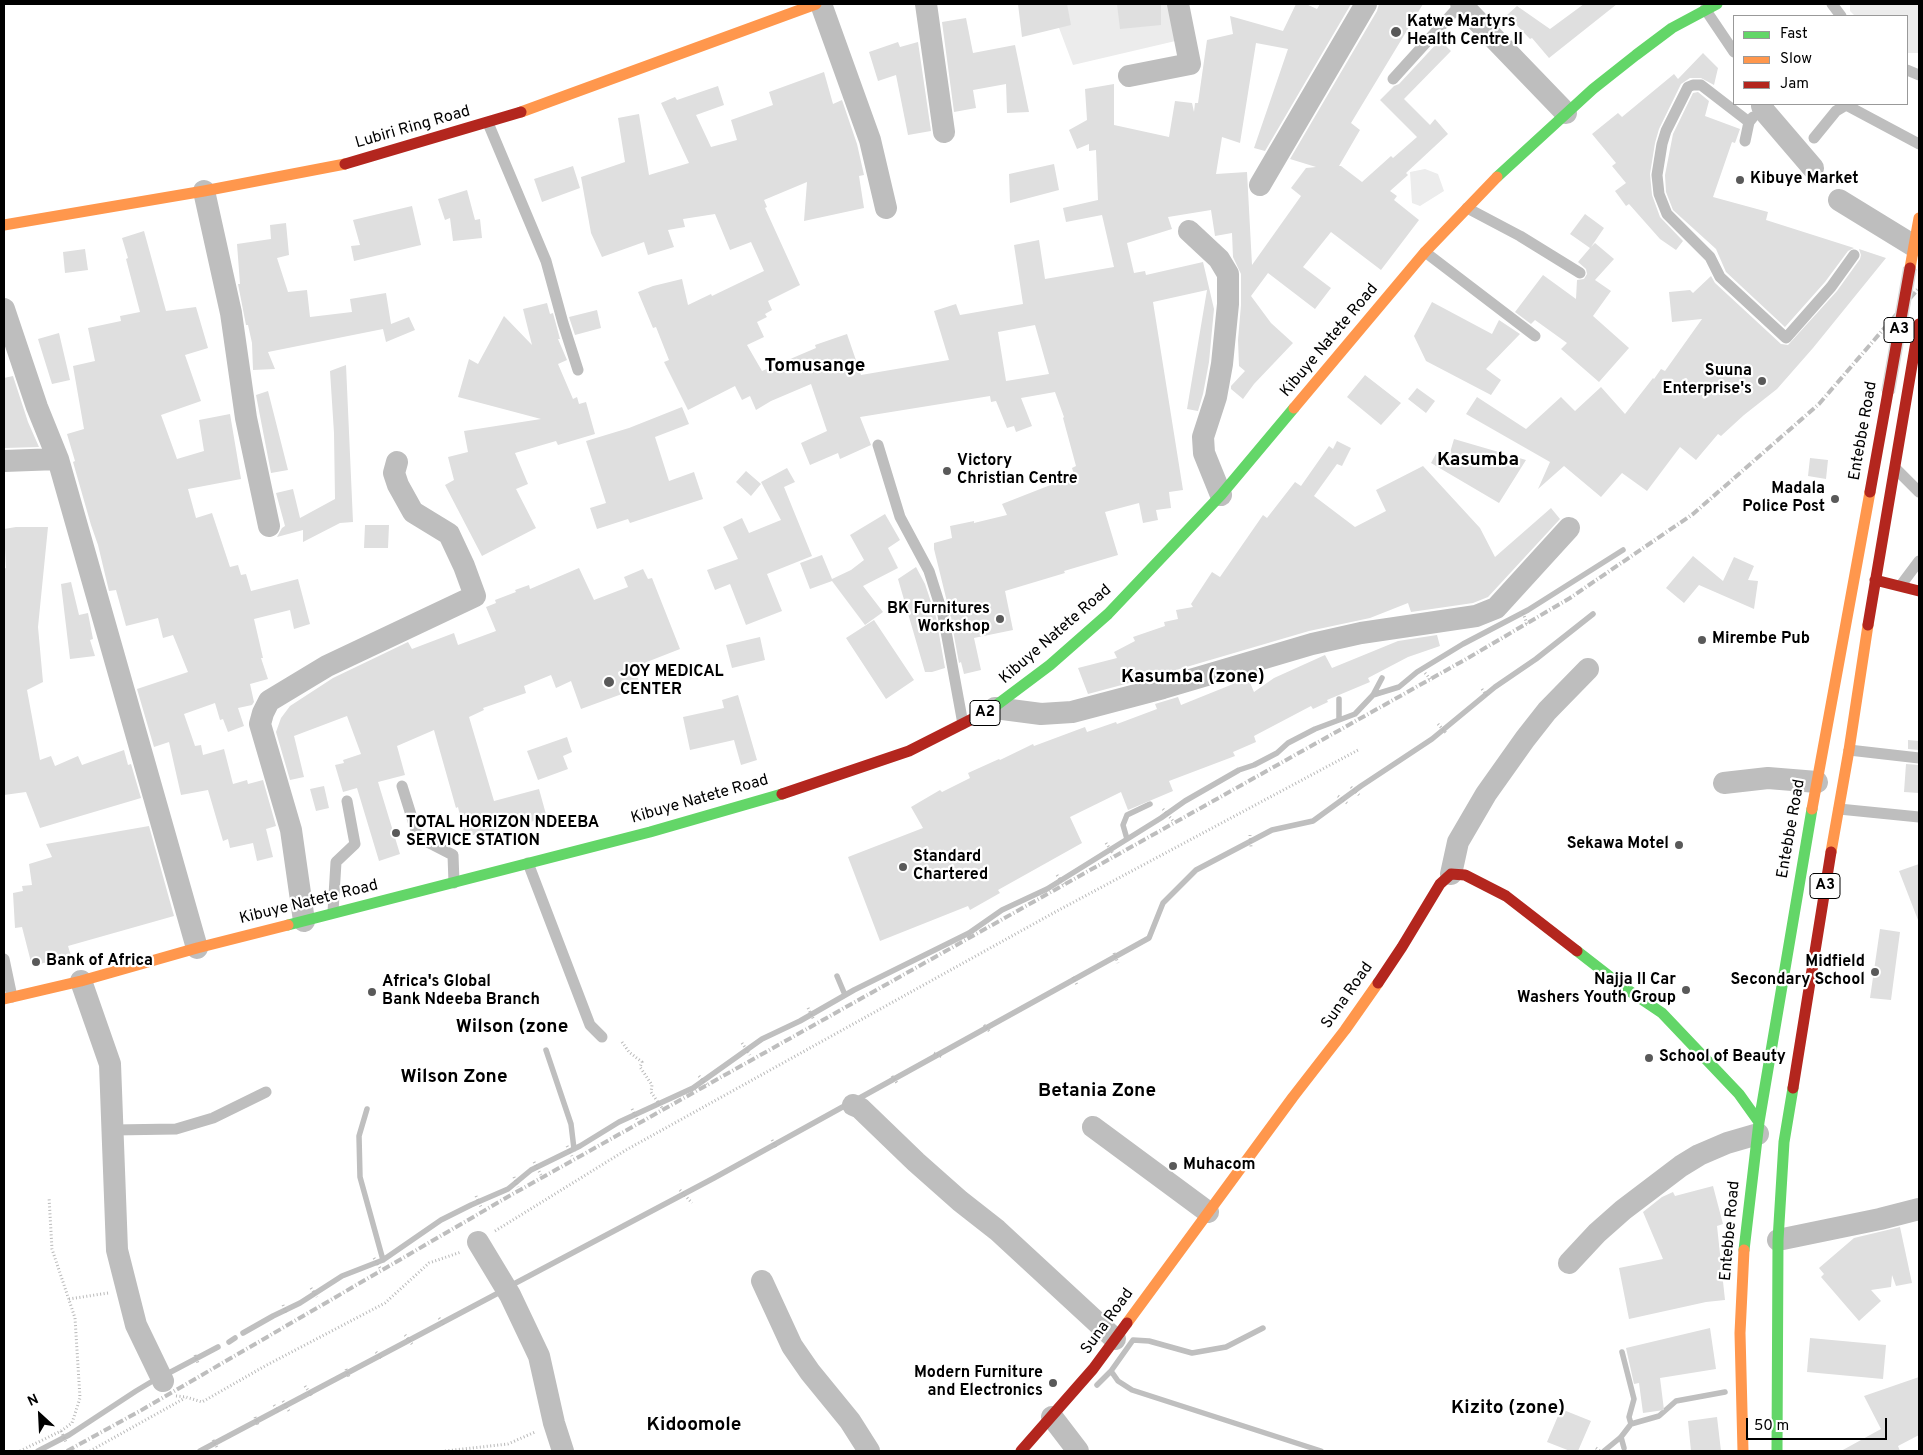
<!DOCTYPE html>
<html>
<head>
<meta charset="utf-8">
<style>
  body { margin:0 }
  #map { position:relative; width:1923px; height:1455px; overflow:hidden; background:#fff; font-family:Overpass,sans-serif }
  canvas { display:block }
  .frame { position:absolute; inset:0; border:5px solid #000; pointer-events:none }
  .legend { position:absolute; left:1733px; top:15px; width:175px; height:90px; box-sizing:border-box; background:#fff; border:1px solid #999; margin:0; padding:6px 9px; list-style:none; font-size:15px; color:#000 }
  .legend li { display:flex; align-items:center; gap:10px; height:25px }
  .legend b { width:25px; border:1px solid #999 }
  .north { position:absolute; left:15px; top:1390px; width:50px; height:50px; -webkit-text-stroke:4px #fff; paint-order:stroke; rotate:335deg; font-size:14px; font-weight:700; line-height:20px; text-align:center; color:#000 }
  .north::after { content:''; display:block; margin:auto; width:18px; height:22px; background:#000; clip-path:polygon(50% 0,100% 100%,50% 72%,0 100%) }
  .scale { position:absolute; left:1746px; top:1418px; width:141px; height:22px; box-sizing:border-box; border:2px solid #000; border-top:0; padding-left:6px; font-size:15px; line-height:18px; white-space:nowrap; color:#000; -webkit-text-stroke:4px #fff; paint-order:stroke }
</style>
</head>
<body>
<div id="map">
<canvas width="1923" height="1455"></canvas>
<div class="frame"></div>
<ul class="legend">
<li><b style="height:6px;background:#63d668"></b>Fast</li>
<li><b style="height:6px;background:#ff974d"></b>Slow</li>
<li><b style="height:6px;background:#b3261e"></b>Jam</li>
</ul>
<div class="north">N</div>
<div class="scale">50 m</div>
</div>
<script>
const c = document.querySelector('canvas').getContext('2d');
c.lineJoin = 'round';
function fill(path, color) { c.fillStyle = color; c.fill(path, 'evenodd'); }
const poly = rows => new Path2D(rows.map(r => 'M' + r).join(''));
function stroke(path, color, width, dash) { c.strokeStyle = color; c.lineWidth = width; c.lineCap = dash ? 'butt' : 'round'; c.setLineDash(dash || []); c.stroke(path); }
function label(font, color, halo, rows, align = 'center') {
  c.font = font + ' Overpass,sans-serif'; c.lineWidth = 4.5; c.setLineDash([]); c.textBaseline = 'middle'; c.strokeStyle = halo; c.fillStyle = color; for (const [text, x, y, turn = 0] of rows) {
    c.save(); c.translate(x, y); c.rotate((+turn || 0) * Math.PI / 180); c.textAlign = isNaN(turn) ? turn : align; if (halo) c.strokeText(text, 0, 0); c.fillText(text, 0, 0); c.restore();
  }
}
fill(poly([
  [1050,4,1176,4,1184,39,1073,65],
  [1850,4,1919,4,1919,53,1907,53,1907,16,1855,16,1850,11],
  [1425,169,1438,174,1444,191,1420,206,1412,203,1410,172]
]), '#ececec');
stroke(poly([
  [1373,695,1399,687,1417,672,1463,644,1528,610,1623,550],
  [1339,720,1339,699],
  [1127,839,1123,825,1127,815,1150,804],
  [837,976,845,995],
  [546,1050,571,1124,574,1149],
  [856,1100,1149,938,1163,903,1196,870,1272,830,1313,821,1361,786,1432,739,1495,687,1536,659,1593,614],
  [367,1109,359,1136,360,1177,383,1260],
  [510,1286,714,1178,848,1104],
  [243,1333,273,1316,300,1303,342,1276,383,1260,441,1220,471,1205,508,1189,531,1170,580,1146,619,1122,693,1088,762,1039,800,1021,854,990,969,933,1002,910,1047,889,1161,818,1185,801,1239,770,1254,765,1277,753,1288,743,1315,729,1355,714,1373,695,1382,678],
  [229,1342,235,1338],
  [1622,1352,1634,1399,1629,1417,1631,1424],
  [1111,1371,1118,1381,1132,1390,1321,1451],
  [165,1375,218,1347],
  [1097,1385,1111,1371,1133,1340,1149,1341,1192,1353,1226,1347,1263,1328],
  [1621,1437,1624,1448],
  [38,1451,69,1435,136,1391,156,1379],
  [200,1451,502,1291],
  [1604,1451,1621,1437,1631,1424,1659,1416,1676,1401,1725,1392]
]), '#bfbfbf', 5.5);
fill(poly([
  [1018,4,1067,4,1071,25,1022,37],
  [1117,4,1161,4,1161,25,1120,29],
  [1296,4,1306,4,1317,9,1320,4,1351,4,1265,151,1254,148,1288,49,1256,43,1240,143,1222,137,1216,174,1247,172,1252,265,1301,196,1291,188,1306,168,1316,167,1290,159,1377,11,1379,4,1423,4,1351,123,1360,130,1339,166,1341,166,1362,182,1391,156,1393,158,1417,137,1380,100,1394,86,1399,84,1440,40,1451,51,1404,99,1430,125,1435,119,1448,134,1406,173,1408,175,1390,191,1397,196,1394,200,1419,220,1381,270,1331,232,1303,267,1331,288,1315,309,1268,273,1251,296,1271,323,1293,343,1254,384,1243,399,1231,389,1231,386,1245,371,1239,366,1238,340,1241,305,1241,274,1233,257,1232,233,1215,236,1211,210,1168,217,1172,229,1127,243,1134,273,1145,271,1146,275,1203,262,1214,309,1209,362,1203,394,1198,411,1187,409,1207,290,1153,302,1183,490,1169,492,1171,508,1156,510,1158,520,1143,523,1139,503,1105,512,1118,555,1064,571,1065,573,1005,591,1013,630,974,638,981,670,964,674,961,662,959,663,950,614,934,549,934,543,952,538,950,526,974,521,974,523,1007,515,1002,504,1053,484,1052,483,1074,475,1072,468,1076,466,1063,418,1064,417,1055,392,1021,398,1032,426,1016,432,1014,426,1007,428,996,401,991,402,990,396,860,417,871,445,840,459,838,453,810,465,801,443,827,431,811,384,771,401,756,410,750,396,742,400,735,386,688,410,664,362,669,360,656,327,653,328,638,292,653,286,682,279,688,305,711,294,712,296,764,271,751,242,730,250,715,214,683,219,685,227,668,230,674,247,648,255,644,242,602,257,591,233,581,177,625,162,618,118,639,114,649,175,689,163,661,103,675,97,677,100,718,86,724,105,696,115,711,147,737,140,731,120,773,105,769,92,824,72,833,104,842,100,857,144,864,175,859,176,864,208,804,221,807,182,764,200,767,207,765,208,800,285,768,301,772,310,765,314,767,317,757,322,764,337,747,345,762,371,816,348,815,345,847,334,861,375,949,360,934,311,956,304,960,315,1023,304,1014,245,1039,240,1045,279,1114,267,1102,215,1066,222,1063,208,1098,200,1096,150,1089,151,1089,144,1077,149,1069,130,1087,120,1085,89,1114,84,1114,125,1169,137,1175,101,1192,103,1194,112,1195,103,1198,103,1207,40,1233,34,1230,16,1283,31],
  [1035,325,1049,374,1006,381,998,332],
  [1584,4,1617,4,1549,58,1532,38,1530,39,1507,15,1517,6,1550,29],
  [966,18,973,53,1015,45,1029,112,1007,113,1006,84,973,90,976,108,954,112,942,22],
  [898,42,900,47,918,42,931,131,908,135,896,75,878,81,869,52],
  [1703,53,1718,68,1714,85,1701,78,1690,78,1681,84,1659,129,1655,143,1650,174,1652,195,1660,217,1683,241,1676,250,1660,239,1629,204,1626,206,1615,191,1626,183,1612,166,1616,163,1592,134,1618,113,1622,117,1674,74,1678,79],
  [1698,92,1709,101,1705,116,1740,129,1735,143,1732,142,1713,197,1768,212,1766,220,1854,248,1848,251,1825,282,1785,327,1726,272,1716,249,1673,210,1666,192,1665,175,1673,134,1693,93],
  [1054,164,1059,190,1010,203,1009,174],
  [573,166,580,188,542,202,534,179],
  [467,190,475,220,480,219,482,238,453,241,450,218,445,220,438,199],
  [412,206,421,245,354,261,351,246,360,245,353,220],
  [1585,214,1604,228,1591,247,1595,243,1614,259,1595,280,1611,291,1593,316,1629,348,1599,382,1561,349,1567,343,1535,320,1531,324,1515,312,1543,275,1576,299,1577,280,1584,279,1587,274,1586,269,1578,262,1590,248,1570,234],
  [286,223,289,255,277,258,288,292,307,290,310,317,352,312,350,299,386,293,391,324,409,317,415,330,386,342,383,329,268,352,275,369,253,370,252,343,248,325,246,325,238,284,240,284,237,244,271,239,270,225],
  [144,231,166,311,196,307,208,348,185,355,201,401,161,415,177,459,204,451,199,420,230,414,241,479,188,489,196,518,212,513,230,567,238,565,241,575,246,574,251,591,298,579,310,624,294,629,290,610,254,619,263,658,261,658,268,679,250,684,254,702,252,705,238,708,244,726,228,732,223,719,220,720,215,703,184,714,195,746,201,745,203,755,224,749,233,784,247,780,248,784,263,780,276,826,266,829,273,857,257,861,253,843,230,848,228,839,223,841,208,790,181,795,169,742,154,747,137,689,188,672,173,635,163,638,158,618,126,626,116,590,109,591,98,545,91,525,73,462,75,461,67,434,84,429,73,366,95,361,88,328,121,321,120,316,140,312,126,259,128,258,122,238],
  [85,249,88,270,65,273,63,252],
  [1859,249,1886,258,1813,348,1777,389,1744,415,1721,436,1718,434,1696,460,1680,447,1647,491,1622,473,1601,497,1564,466,1538,489,1550,462,1466,414,1477,397,1526,429,1561,397,1575,411,1601,387,1625,414,1653,378,1654,379,1661,369,1665,371,1702,319,1672,322,1669,292,1690,290,1693,293,1711,276,1715,283,1781,344,1788,345,1837,291,1860,259,1861,255],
  [1432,302,1492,334,1499,320,1520,334,1486,369,1501,380,1491,395,1426,361,1414,336],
  [547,303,550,314,553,313,560,339,558,339,567,360,558,364,573,399,577,397,579,404,586,402,595,434,558,445,556,441,515,453,528,484,516,489,536,528,482,556,445,485,454,480,448,457,468,452,464,431,541,419,458,397,469,359,478,364,504,316,532,345,523,309],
  [597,310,601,328,575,335,569,317],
  [59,333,70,380,52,384,38,339],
  [346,365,353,522,340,523,303,542,303,530,277,537,282,528,285,526,276,493,293,489,300,518,335,499,334,433,330,371],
  [1365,375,1401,403,1381,425,1347,397],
  [13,376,28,422,39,447,4,448,4,378],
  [1417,388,1435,401,1426,413,1408,399],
  [268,391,288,470,271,473,256,395],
  [682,407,689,424,655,437,669,481,694,472,703,499,630,523,628,519,597,529,590,508,606,503,586,441,629,428],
  [1454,439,1526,460,1499,503,1431,463,1438,450,1449,456],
  [1337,441,1351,448,1342,466,1337,464,1314,496,1355,527,1386,511,1376,490,1423,466,1480,528,1495,557,1551,508,1560,519,1488,597,1473,603,1411,612,1408,603,1370,618,1309,631,1159,675,1088,694,1078,668,1117,658,1114,652,1135,641,1133,637,1165,626,1164,622,1178,619,1176,610,1193,607,1191,604,1212,572,1220,577,1263,515,1267,518,1295,482,1301,486,1329,446,1333,449],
  [1810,458,1828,460,1826,479,1808,476],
  [787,468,795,482,784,487,812,556,767,574,782,611,746,625,730,584,715,590,707,570,738,559,723,527,742,518,749,533,781,520,761,482],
  [746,471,761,484,751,496,736,482],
  [885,514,900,540,888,548,898,568,863,586,883,612,865,625,832,581,810,589,800,563,822,555,832,579,851,570,864,560,850,535],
  [365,525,389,525,388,548,364,548],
  [16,527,48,527,38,627,43,682,27,690,40,760,51,756,55,766,78,756,82,765,124,750,128,765,131,764,141,798,40,828,26,792,4,795,4,569,6,568,4,529],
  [1693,556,1723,581,1734,557,1754,566,1748,580,1758,581,1754,609,1699,585,1684,603,1666,588],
  [916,567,925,584,936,617,945,668,932,672,925,672,898,579],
  [579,568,594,600,628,587,624,577,643,569,648,579,652,578,680,649,634,667,641,687,581,709,571,681,556,688,551,675,524,686,526,693,483,708,484,710,469,717,494,801,539,789,547,818,465,837,458,807,456,808,434,730,397,746,405,775,378,782,400,854,379,861,357,788,343,792,335,765,344,763,343,760,361,754,347,716,294,736,304,777,290,780,276,732,281,718,290,706,333,678,408,642,412,649,454,633,458,645,496,631,486,607,496,603,495,600,516,592,515,590,529,585,530,589],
  [71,582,79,615,88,613,93,639,90,640,95,656,70,659,61,584],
  [874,620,914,680,886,699,846,638],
  [1437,635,1440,646,1408,657,1368,678,1370,682,1327,700,1328,702,1313,709,1311,706,1254,736,1256,742,1233,752,1235,756,1169,781,1173,791,1128,810,1121,792,1070,817,1082,843,998,890,1000,893,970,910,968,906,880,941,848,857,923,828,911,807,940,790,942,792,970,778,968,773,999,759,1000,760,1033,744,1034,746,1085,727,1087,732,1116,722,1117,724,1157,709,1155,704,1178,697,1181,705,1248,678,1254,692,1274,678,1325,655,1332,668,1398,641],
  [760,637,765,660,732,668,726,645],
  [738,695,757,760,741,765,734,740,690,750,683,717,724,708,722,700],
  [567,737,572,752,563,756,568,769,538,780,527,751],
  [1908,740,1919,741,1919,750,1908,749],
  [1906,764,1919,765,1919,793,1904,792],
  [324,786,329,808,316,811,310,789],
  [149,826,174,916,68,946,71,956,32,966,22,927,15,928,13,893,23,891,22,886,32,885,29,864,52,857,46,844],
  [1919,864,1919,920,1918,920,1899,871],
  [1880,929,1900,932,1891,1000,1870,998],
  [1713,1186,1723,1224,1717,1226,1725,1300,1706,1302,1629,1319,1619,1268,1663,1259,1643,1212,1662,1197,1673,1192,1675,1196],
  [1900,1227,1912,1283,1896,1286,1892,1275,1891,1287,1871,1290,1881,1301,1859,1321,1821,1277,1824,1274,1819,1268,1854,1238],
  [1710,1328,1716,1369,1660,1378,1664,1410,1643,1413,1639,1383,1634,1384,1626,1348],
  [1810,1338,1886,1345,1883,1379,1807,1372],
  [1919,1377,1919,1435,1898,1446,1900,1451,1841,1451,1881,1429,1864,1396],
  [1561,1409,1591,1421,1578,1451,1570,1451,1547,1442],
  [1717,1417,1721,1451,1691,1451,1688,1421]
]), '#dfdfdf');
stroke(poly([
  [1482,689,1487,696],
  [1438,724,1446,733],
  [1351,787,1359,795],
  [1338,796,1348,804],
  [1163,809,1173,821],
  [1250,835,1251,847],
  [1106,843,1114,855],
  [1057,875,1064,885],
  [1114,953,1118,963],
  [1073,977,1077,985],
  [808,1008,814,1020],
  [984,1025,990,1032],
  [622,1042,629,1052,642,1062,640,1067,652,1085,651,1092,662,1108],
  [742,1043,750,1055],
  [934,1053,942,1057],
  [892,1076,897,1083],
  [632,1109,638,1121],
  [772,1140,777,1149],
  [567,1146,572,1156],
  [534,1162,541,1175],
  [514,1177,518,1187],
  [680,1190,692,1203],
  [476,1196,481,1207],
  [495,1231,626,1150,1057,911,1360,749],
  [374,1258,380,1268],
  [311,1288,317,1297],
  [69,1299,108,1293],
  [283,1305,287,1314],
  [439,1318,445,1326],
  [405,1335,412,1344],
  [376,1352,382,1359],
  [195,1355,198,1363],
  [346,1369,349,1377],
  [305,1386,312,1396],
  [176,1396,186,1397,202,1402,265,1366,385,1303,429,1263,461,1252],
  [283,1401,289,1411],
  [274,1405,279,1413],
  [255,1417,258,1425],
  [61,1431,66,1442],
  [213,1440,218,1449],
  [1596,1448,1600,1451],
  [20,1451,61,1431,72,1423,80,1398,75,1318,52,1249,49,1197],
  [90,1451,185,1398],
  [445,1451,508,1444,535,1432]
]), '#b9b9b9', 3, [1, 2.5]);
stroke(poly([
  [1832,4,1841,16],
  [1705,9,1734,52],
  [1907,70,1919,75],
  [1393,79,1461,4],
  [1749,122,1701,85,1693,85,1688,87,1666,131,1662,144,1657,175,1659,194,1667,214,1710,257,1720,277,1786,338,1831,287,1854,255],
  [488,123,546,261,563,323,578,370],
  [1814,138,1836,111,1846,105,1919,144],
  [1745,141,1749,122,1753,117],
  [1467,208,1520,236,1580,273],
  [1425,252,1535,336],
  [878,445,900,517,929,571,943,615,963,724],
  [1896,469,1919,492],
  [1901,585,1919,561],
  [1849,750,1919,758],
  [402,786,418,837,453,855,454,883],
  [1839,809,1919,817],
  [528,863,590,1025,602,1037],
  [333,912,336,862,355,844,347,801],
  [4,959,12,997],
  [113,1130,176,1129,213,1118,266,1092]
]), '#bebebe', 11);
stroke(poly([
  [821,4,870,140,886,208],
  [926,4,944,132],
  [1461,4,1566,113],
  [1129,76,1190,64,1178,4],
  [1762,106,1765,112,1813,168],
  [1260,185,1366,4],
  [204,191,231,313,246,418,269,526],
  [1839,200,1914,246],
  [1189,231,1219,259,1228,274,1228,304,1222,364,1216,397,1203,437,1204,453,1221,495],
  [4,309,37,407,58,459,197,948],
  [4,461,58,459],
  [995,708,1041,714,1072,712,1163,688,1312,644,1361,633,1476,616,1496,608,1569,528],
  [1724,783,1768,778,1817,782],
  [1451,874,1458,842,1486,794,1525,739,1547,711,1588,669],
  [304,921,291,830,260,724,263,713,269,701,327,666,475,596,464,566,449,534,413,512,398,485,394,473,397,462],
  [81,981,110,1064,117,1250,136,1325,163,1381],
  [853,1105,860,1108,916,1162,960,1201,997,1230,1115,1339],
  [1093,1127,1208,1212],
  [1778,1240,1880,1219,1919,1209],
  [478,1242,510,1295,539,1356,554,1423,563,1451],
  [1569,1263,1597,1233,1623,1210,1681,1166,1699,1155,1727,1143,1758,1134],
  [762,1281,792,1346,810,1372,850,1421,869,1451],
  [1052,1417,1078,1451]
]), '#bebebe', 22);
stroke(poly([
  [1497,177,1593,89,1636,55,1672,28,1717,4],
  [990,710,1050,665,1108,614,1221,495,1294,408],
  [288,925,650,832,782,794],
  [1577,951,1622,986,1662,1013,1739,1094,1759,1122],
  [1744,1250,1759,1122,1812,809],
  [1777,1451,1778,1240,1784,1142,1793,1088]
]), '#63d668', 11);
stroke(poly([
  [521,112,816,4],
  [4,225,204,191,345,164],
  [1910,268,1919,218],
  [1294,408,1425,252,1497,177],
  [1812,809,1870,492],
  [1831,852,1849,750,1868,625],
  [4,999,81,981,197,948,288,925],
  [1127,1323,1293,1097,1345,1030,1378,983],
  [1743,1451,1740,1333,1744,1250]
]), '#ff974d', 11);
stroke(poly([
  [345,164,521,112],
  [1870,492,1888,392],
  [1875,580,1919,591],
  [1868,625,1919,324],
  [782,794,909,751,990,710],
  [1378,983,1402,947,1440,884,1451,874,1465,875,1506,896,1577,951],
  [1793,1088,1831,852],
  [1021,1451,1093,1369,1127,1323]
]), '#b3261e', 11);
stroke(poly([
  [67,1451,140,1411,511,1195,1468,658,1570,598,1693,514,1819,404,1919,288]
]), '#bebebe', 4, [8, 2.5, 1, 2.5]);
const jamBridge = poly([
  [1888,392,1910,268]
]);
stroke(jamBridge, '#dbdbdb', 14, []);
stroke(poly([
  [1523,613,1527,624],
  [1425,673,1432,681],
  [699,1076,707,1086]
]), '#b9b9b9', 3, [1, 2.5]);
stroke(jamBridge, '#b3261e', 11);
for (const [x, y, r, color] of [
  [1396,32,6,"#595959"],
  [1740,180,5,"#595959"],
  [1762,381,5,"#595959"],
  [947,471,5,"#595959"],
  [1835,499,5,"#595959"],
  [1000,619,5,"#595959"],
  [1702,640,5,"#595959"],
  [609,682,6,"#595959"],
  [396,833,5,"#595959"],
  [1679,845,5,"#595959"],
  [903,867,5,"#595959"],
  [36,962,5,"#595959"],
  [1875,972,5,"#595959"],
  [1686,990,5,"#595959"],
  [372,992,5,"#595959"],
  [1649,1058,5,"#595959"],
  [1173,1166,5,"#595959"],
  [1053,1383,5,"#595959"]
]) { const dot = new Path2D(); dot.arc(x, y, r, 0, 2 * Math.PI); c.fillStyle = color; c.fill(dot); stroke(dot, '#fff', 2); }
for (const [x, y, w] of [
  [1899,330,30],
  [985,713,30],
  [1825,886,30]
]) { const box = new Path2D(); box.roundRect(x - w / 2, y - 12.5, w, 25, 4); c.fillStyle = '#fff'; c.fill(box); stroke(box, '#000', 1); }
label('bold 15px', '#000', null, [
  ["A3",1899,330],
  ["A2",985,713],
  ["A3",1825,886]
]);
label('bold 16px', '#000', '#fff', [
  ["Katwe Martyrs",1407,23],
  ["Health Centre II",1407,41],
  ["Kibuye Market",1750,180],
  ["Suuna",1752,372,"right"],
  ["Enterprise's",1752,390,"right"],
  ["Victory",957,462],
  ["Christian Centre",957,480],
  ["Madala",1825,490,"right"],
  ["Police Post",1825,508,"right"],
  ["BK Furnitures",990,610,"right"],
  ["Workshop",990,628,"right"],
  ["Mirembe Pub",1712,640],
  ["JOY MEDICAL",620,673],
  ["CENTER",620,691],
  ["TOTAL HORIZON NDEEBA",406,824],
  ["SERVICE STATION",406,842],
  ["Sekawa Motel",1669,845,"right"],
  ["Standard",913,858],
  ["Chartered",913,876],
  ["Bank of Africa",46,962],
  ["Midfield",1865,963,"right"],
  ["Secondary School",1865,981,"right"],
  ["Najja II Car",1676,981,"right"],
  ["Washers Youth Group",1676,999,"right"],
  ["Africa's Global",382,983],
  ["Bank Ndeeba Branch",382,1001],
  ["School of Beauty",1659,1058],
  ["Muhacom",1183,1166],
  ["Modern Furniture",1043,1374,"right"],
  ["and Electronics",1043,1392,"right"]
], 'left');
label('16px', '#000', '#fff', [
  ["Lubiri Ring Road",413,128,-16],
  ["Kibuye Natete Road",1330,341,-50],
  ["Entebbe Road",1864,431,-80],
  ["Kibuye Natete Road",1056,635,-41],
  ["Kibuye Natete Road",700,800,-16],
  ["Entebbe Road",1792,829,-80],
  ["Kibuye Natete Road",309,903,-14],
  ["Suna Road",1348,996,-55],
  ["Entebbe Road",1731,1231,-85],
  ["Suna Road",1108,1322,-54]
]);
label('bold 19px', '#000', '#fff', [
  ["Tomusange",815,367],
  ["Kasumba",1478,461],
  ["Kasumba (zone)",1193,678],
  ["Wilson (zone",512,1028],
  ["Wilson Zone",454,1078],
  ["Betania Zone",1097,1092],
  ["Kizito (zone)",1508,1409],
  ["Kidoomole",694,1426]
]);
</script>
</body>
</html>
